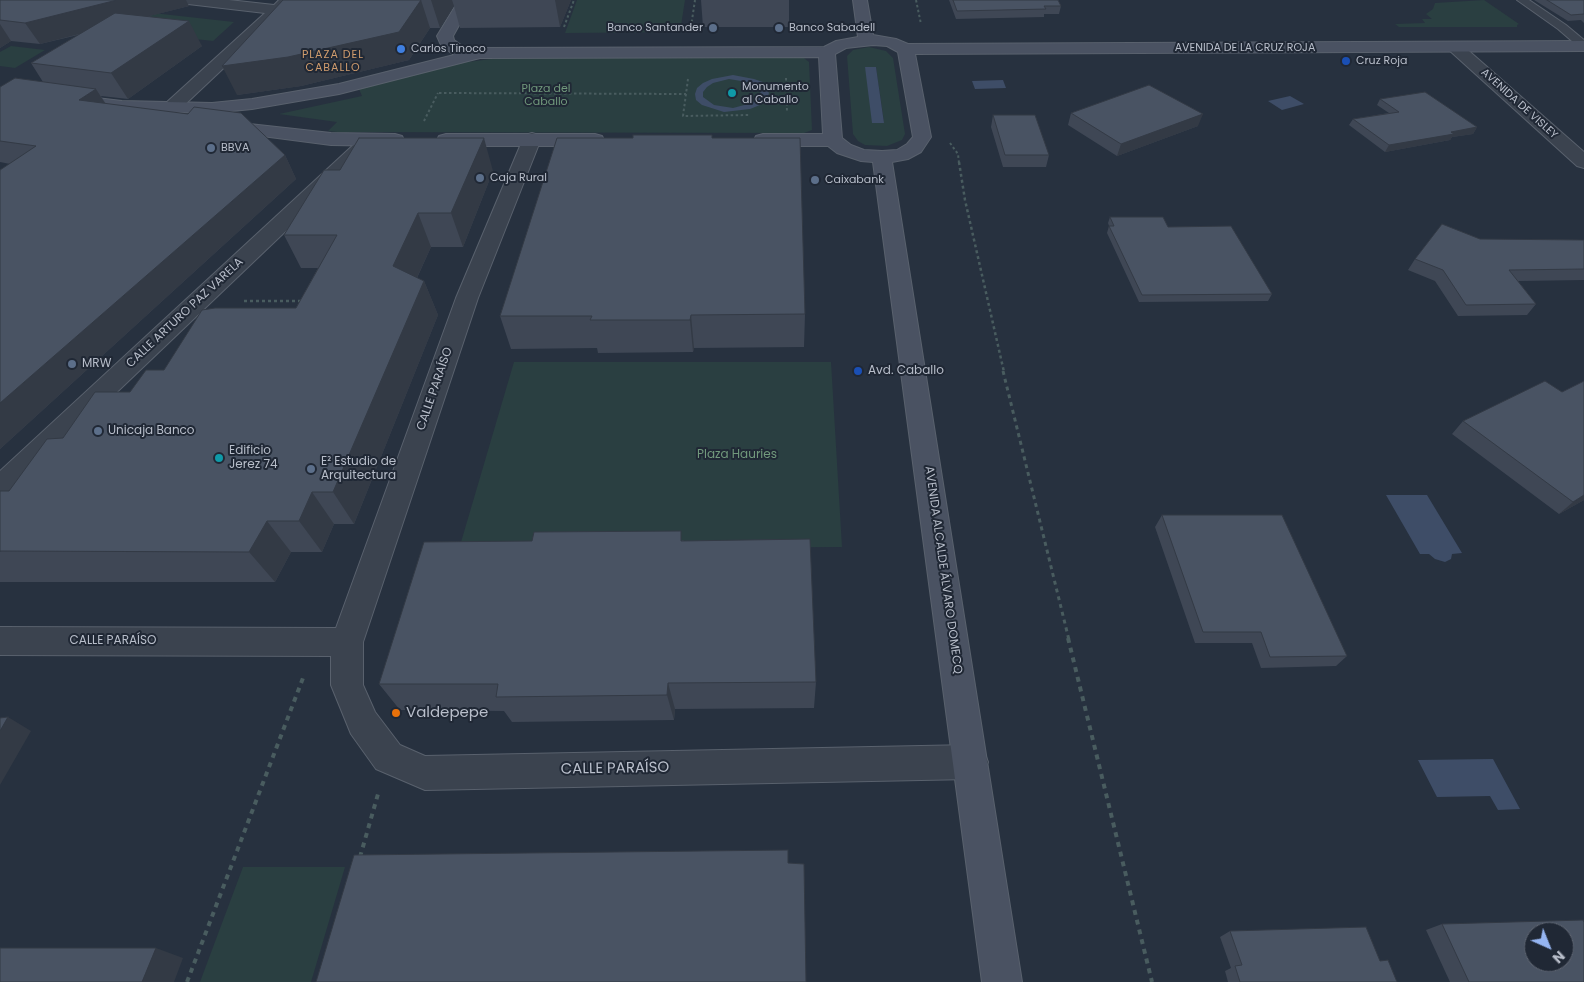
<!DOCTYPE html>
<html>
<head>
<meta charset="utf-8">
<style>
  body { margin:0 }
  #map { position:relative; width:1584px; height:982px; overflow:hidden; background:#27313f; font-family:Poppins,sans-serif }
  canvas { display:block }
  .north { position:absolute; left:1524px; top:922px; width:50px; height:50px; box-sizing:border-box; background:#202835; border:1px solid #5d6471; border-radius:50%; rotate:136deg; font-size:14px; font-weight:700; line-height:20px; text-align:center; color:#b8beca }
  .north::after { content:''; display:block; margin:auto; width:18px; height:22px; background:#95b5f2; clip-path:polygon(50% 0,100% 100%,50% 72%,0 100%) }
</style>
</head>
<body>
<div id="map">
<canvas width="1584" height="982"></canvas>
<div class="north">N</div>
</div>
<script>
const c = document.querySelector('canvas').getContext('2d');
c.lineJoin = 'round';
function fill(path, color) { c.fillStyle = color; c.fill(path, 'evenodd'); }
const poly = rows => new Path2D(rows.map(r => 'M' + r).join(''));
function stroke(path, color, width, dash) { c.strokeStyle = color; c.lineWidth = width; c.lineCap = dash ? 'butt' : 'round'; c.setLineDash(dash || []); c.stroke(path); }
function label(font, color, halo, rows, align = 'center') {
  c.font = font + ' Poppins,sans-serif'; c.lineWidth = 4; c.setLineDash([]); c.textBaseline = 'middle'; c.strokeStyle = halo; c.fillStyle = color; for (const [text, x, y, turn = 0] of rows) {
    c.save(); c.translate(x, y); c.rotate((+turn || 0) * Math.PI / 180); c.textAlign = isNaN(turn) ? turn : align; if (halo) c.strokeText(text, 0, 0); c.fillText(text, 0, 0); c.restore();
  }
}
fill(poly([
  [577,0,685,0,680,32,565,33],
  [1484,0,1519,24,1517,25,1517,27,1399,27,1395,24,1425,23,1422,19,1432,19,1426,14,1433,9,1435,3],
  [153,13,234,22,213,41,132,32,134,25],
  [11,46,45,50,15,68,0,66,0,52],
  [869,47,886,51,893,58,905,134,902,140,887,146,865,145,858,141,853,134,847,56,853,50],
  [865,67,876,67,884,122],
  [498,58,804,58,809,62,812,130,804,133,337,132,328,131,337,122,279,114,362,96,359,89,461,63],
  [514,362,831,362,842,547,459,549],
  [243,867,345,867,311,982,200,982]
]), '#2a3f41');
fill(poly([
  [865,67,876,67,884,123,872,123],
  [733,75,754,79,763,82,769,93,767,99,760,105,750,109,724,112,702,105,696,100,695,94,697,88,703,83,712,79],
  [729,79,753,83,759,87,761,95,752,103,733,108,714,105,703,97,703,92,707,87,713,83],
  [1003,80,1006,88,975,89,972,81],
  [1290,96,1304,104,1282,110,1268,101],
  [1386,495,1427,495,1462,553,1452,554,1451,559,1445,562,1435,559,1429,554,1420,554],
  [1493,759,1520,809,1498,810,1490,796,1437,797,1418,760]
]), '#3e4d67');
const lane = poly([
  [1517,0,1529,0,1566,25,1584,40,1584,50,1580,48,1558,29,1517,0]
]);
const street = poly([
  [181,0,229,0,274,5,279,0,295,0,285,13,281,14,179,110,173,111,167,110,164,106,167,102,265,13,188,4,183,3,181,0],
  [1455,42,1461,44,1584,152,1584,168,1577,166,1449,50,1447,47,1449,44,1455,42],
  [532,133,539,135,541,139,478,298,363,642,363,685,375,712,400,745,425,756,971,745,983,750,988,762,983,774,971,779,425,790,376,769,351,734,331,685,331,656,0,655,0,627,336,628,456,298,523,139,525,135,532,133],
  [369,135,376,137,378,141,376,145,10,494,0,498,0,471,362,137,369,135]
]);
const secondary = poly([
  [459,0,473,0,453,36,454,40,469,51,480,48,824,47,836,41,858,37,853,0,867,0,873,35,896,39,908,44,1584,41,1584,51,915,54,931,137,921,152,908,159,892,162,1022,982,982,982,873,162,861,161,837,153,828,146,763,146,756,144,754,140,756,136,763,134,823,134,819,57,480,58,339,94,252,109,212,113,122,111,88,107,82,106,79,102,82,98,88,97,122,101,212,103,252,99,339,84,454,55,441,45,437,36,459,0],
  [873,45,887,46,898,52,913,137,907,144,897,150,882,151,864,150,851,145,842,138,835,54,846,48,873,45],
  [222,121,331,133,395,134,402,136,404,140,402,144,395,146,331,145,216,130,213,126,216,122,222,121],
  [446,134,595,134,602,136,604,140,602,144,595,146,446,146,439,144,437,140,439,136,446,134]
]);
stroke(lane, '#59616d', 2);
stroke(street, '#59616d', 2);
stroke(secondary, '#59616d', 2);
stroke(poly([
  [916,0,921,24],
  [564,27,574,0],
  [691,27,695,0],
  [786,78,787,112],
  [688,79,683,116,749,115],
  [439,93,686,94],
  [424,121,438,93],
  [950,143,958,154,959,163]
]), '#495c5f', 2, [2.5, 2.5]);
stroke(poly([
  [959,162,965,200,1004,372],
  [244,301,303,301]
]), '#495c5f', 2.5, [3, 3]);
stroke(poly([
  [1003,371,1069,640]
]), '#495c5f', 3, [4, 4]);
stroke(poly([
  [1068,638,1152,982],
  [360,857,378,794],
  [187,982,303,678]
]), '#495c5f', 4, [5, 5]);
fill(lane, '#3b434f');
fill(street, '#3b434f');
fill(secondary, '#4a5262');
fill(poly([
  [0,0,186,0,189,6,149,16,202,46,128,99,101,96,106,104,285,155,296,179,0,449,0,170,10,164,0,162,0,87,43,82,31,63,78,35,40,44,11,41,0,48],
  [283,0,571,0,560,27,460,28,454,6,440,28,430,28,409,60,301,86,237,95],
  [701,0,789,0,789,27,703,27],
  [949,0,1058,0,1061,6,1059,14,1044,14,1044,17,956,19],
  [1534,0,1584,0,1584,23,1581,20,1568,21],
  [1380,99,1477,127,1473,134,1452,137,1450,140,1385,152,1349,125,1353,119,1389,113,1377,105],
  [1071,113,1198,126,1117,156,1068,125],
  [993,115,1049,155,1046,167,1003,167,991,127],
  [712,138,805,314,804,347,694,348,693,352,598,353,597,348,511,349,500,316],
  [493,171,463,247,431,247,417,278,424,281,438,315,354,524,334,524,322,552,291,552,275,582,0,582,0,552,63,438,164,370,296,308,318,268,301,268,284,235],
  [1110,217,1168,227,1272,294,1268,301,1139,302,1107,233,1109,226,1108,223],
  [1480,239,1584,240,1584,280,1518,281,1536,304,1527,315,1458,316,1435,281,1408,270,1415,259],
  [1584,381,1584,500,1559,514,1452,434,1463,421,1562,392],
  [1162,515,1347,656,1336,666,1261,668,1252,643,1195,643,1155,527],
  [683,540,816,682,814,708,675,709,674,720,512,722,504,711,400,710,379,684],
  [1442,924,1584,982,1450,982,1426,930],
  [1230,931,1380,961,1397,982,1228,982,1225,971,1231,968,1220,937]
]), '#3f4755');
fill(poly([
  [117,0,186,0,189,6,40,44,25,23],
  [421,0,430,28,409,60,301,86,237,95,222,66],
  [431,0,452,0,454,6,440,28],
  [555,0,571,0,560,27],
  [189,21,202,46,128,99,111,73],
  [0,24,11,41,0,48],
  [96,89,110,111,79,100],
  [1203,114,1198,126,1117,156,1121,144],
  [1477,127,1473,134,1452,137,1450,140,1385,152,1389,145,1451,132],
  [484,138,493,171,463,247,451,213],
  [285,155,296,179,0,449,0,403],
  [418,213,431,247,407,299,393,266],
  [424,281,438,315,354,524,333,492],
  [691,315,694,348,693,352,690,320],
  [312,492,334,524,322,552,299,521],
  [1584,495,1584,500,1559,514,1573,502],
  [267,521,291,552,275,582,249,552],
  [668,683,675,709,674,720,667,695],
  [8,717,31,731,0,785,0,731],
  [156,948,183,958,174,982,142,982]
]), '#333a45');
const building = poly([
  [0,0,117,0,25,23,0,20,0,0],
  [283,0,421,0,399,32,288,57,222,66,283,0],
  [953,0,1058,0,1061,6,1044,6,1046,9,957,11,953,0],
  [1547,0,1584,0,1584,14,1571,15,1547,0],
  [115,13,189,21,111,73,31,63,115,13],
  [15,78,96,89,79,100,188,114,194,107,241,113,285,155,0,403,0,170,36,146,0,141,0,87,15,78],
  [1149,85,1203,114,1121,144,1071,113,1149,85],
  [1425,92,1477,127,1451,132,1454,134,1389,145,1353,119,1399,112,1380,99,1425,92],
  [993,115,1035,115,1049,155,1005,155,993,115],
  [633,135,712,135,712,138,800,138,805,314,691,315,690,320,590,320,592,316,500,316,557,138,633,138,633,135],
  [359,138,484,138,451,213,418,213,393,266,424,281,333,492,312,492,299,521,267,521,249,552,0,551,0,491,9,491,47,439,63,438,95,392,130,392,146,370,164,370,202,310,215,308,296,308,337,235,284,235,324,170,340,170,359,138],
  [1110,217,1163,217,1168,227,1231,226,1272,294,1142,295,1109,226,1114,226,1110,217],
  [1442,224,1480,239,1584,240,1584,269,1509,270,1536,304,1466,305,1443,270,1415,259,1442,224],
  [1545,381,1562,392,1584,381,1584,495,1573,502,1463,421,1545,381],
  [1162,515,1282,515,1347,656,1270,657,1261,632,1203,632,1162,515],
  [681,531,681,541,810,539,816,682,668,683,667,695,496,697,498,684,379,684,424,542,532,541,534,532,681,531],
  [8,717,0,731,0,718,8,717],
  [788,850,788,863,804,864,806,982,316,982,354,855,788,850],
  [1583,920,1584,922,1584,982,1469,982,1442,924,1583,920],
  [1534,932,1564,932,1564,962,1534,962,1534,932],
  [1366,927,1380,961,1388,960,1397,982,1240,982,1235,966,1242,965,1230,931,1366,927],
  [0,948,156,948,142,982,0,982,0,948]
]);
fill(building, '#495363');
stroke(building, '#333a45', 1);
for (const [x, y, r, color] of [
  [713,28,5,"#5c6f8a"],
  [779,28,5,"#5c6f8a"],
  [401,49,5,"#3f7fe0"],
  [1346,61,5,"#1a4fb4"],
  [732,93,5,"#0f9aa8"],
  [211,148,5,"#5c6f8a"],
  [480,178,5,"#5c6f8a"],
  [815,180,5,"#5c6f8a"],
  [72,364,5,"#5c6f8a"],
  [858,371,5,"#1a4fb4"],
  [98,431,5,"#5c6f8a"],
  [219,458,5,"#0f9aa8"],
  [311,469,5,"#5c6f8a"],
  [396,713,5,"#e8710a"]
]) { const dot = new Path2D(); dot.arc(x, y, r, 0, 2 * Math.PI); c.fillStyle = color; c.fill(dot); stroke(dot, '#202835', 2); }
label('11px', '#b8beca', '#202835', [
  ["Banco Santander",703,28,"right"],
  ["Banco Sabadell",789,28],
  ["Carlos Tinoco",411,49],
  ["Cruz Roja",1356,61],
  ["Monumento",742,87],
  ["al Caballo",742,100],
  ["BBVA",221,148],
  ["Caja Rural",490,178],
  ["Caixabank",825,180]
], 'left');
label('11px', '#b8beca', '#202835', [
  ["AVENIDA DE LA CRUZ ROJA",1245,48],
  ["AVENIDA DE VISLEY",1519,104,42]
]);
c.letterSpacing = '1px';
label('11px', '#d09c6d', '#202835', [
  ["PLAZA DEL",333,55],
  ["CABALLO",333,68]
]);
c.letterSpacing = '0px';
label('11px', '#71997c', '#202835', [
  ["Plaza del",546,89],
  ["Caballo",546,102]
]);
label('12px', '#b8beca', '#202835', [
  ["CALLE ARTURO PAZ VARELA",185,313,-43],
  ["CALLE PARAÍSO",435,389,-71],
  ["AVENIDA ALCALDE ÁLVARO DOMECQ",943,570,82],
  ["CALLE PARAÍSO",113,641]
]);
label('12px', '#b8beca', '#202835', [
  ["MRW",82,364],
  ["Avd. Caballo",868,371],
  ["Unicaja Banco",108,431],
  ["Edificio",229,451],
  ["Jerez 74",229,465],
  ["E² Estudio de",321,462],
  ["Arquitectura",321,476]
], 'left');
label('12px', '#71997c', '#202835', [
  ["Plaza Hauries",737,455]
]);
label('15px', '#b8beca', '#202835', [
  ["Valdepepe",406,713]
], 'left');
label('15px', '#b8beca', '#202835', [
  ["CALLE PARAÍSO",615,769,-1]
]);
</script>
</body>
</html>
